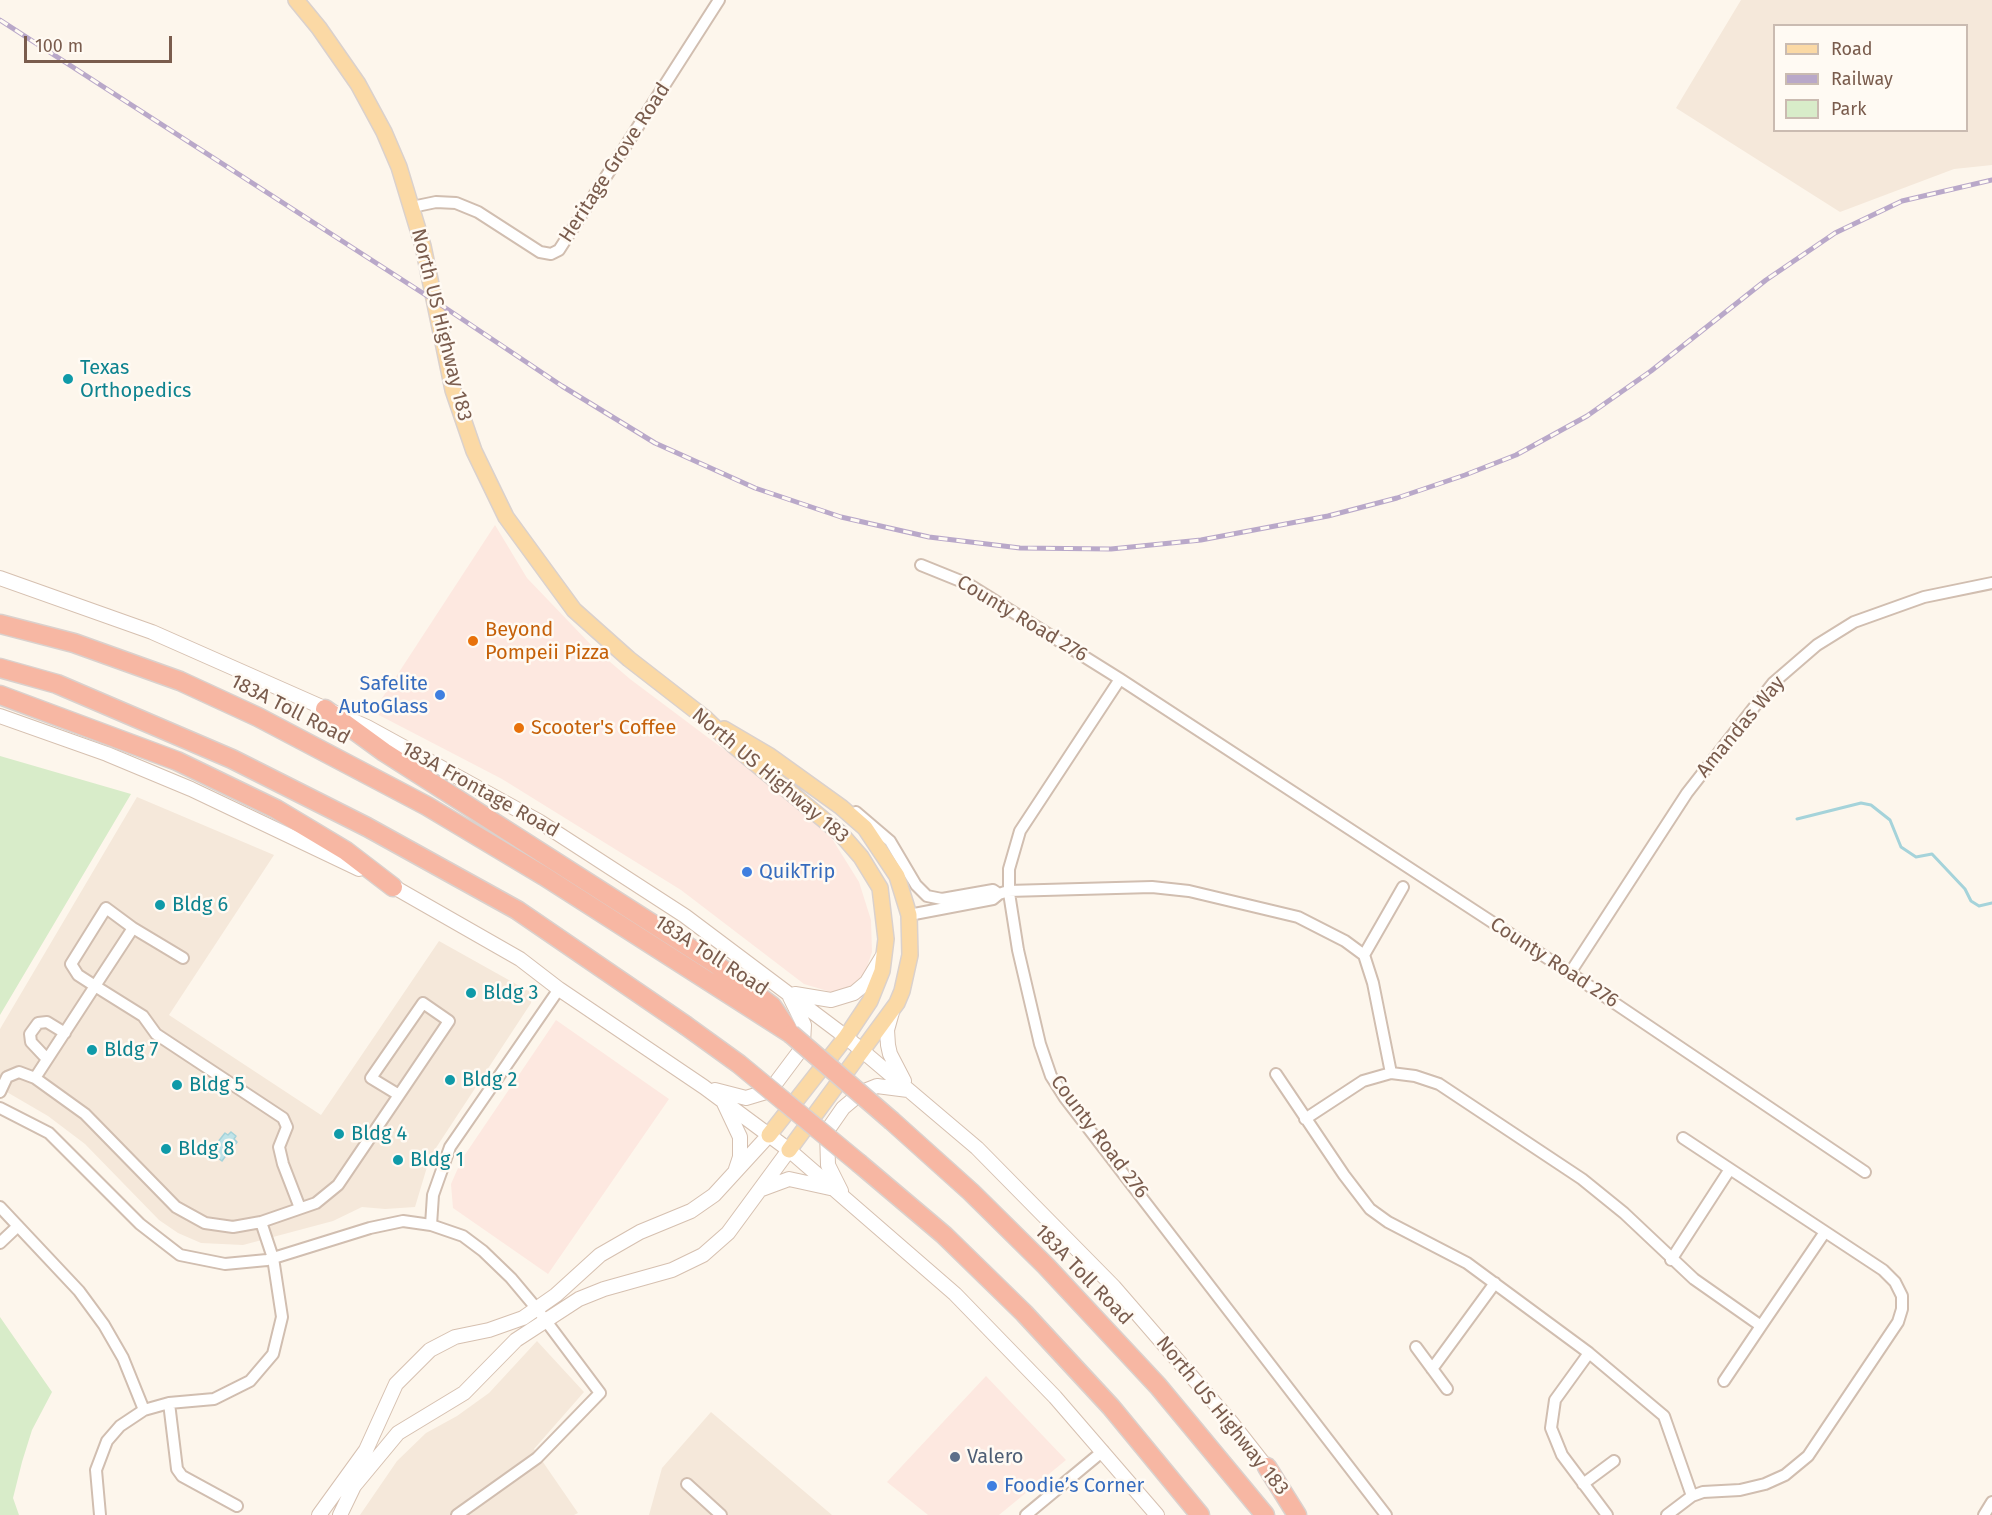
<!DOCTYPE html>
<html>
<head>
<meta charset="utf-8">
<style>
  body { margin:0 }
  #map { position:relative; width:1992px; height:1515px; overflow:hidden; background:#fdf6ec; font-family:"Fira Sans",sans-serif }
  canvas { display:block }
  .legend { position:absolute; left:1773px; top:24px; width:195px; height:108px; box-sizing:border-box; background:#fffaf3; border:2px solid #cabbb1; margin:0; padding:8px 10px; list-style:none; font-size:18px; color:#7a5c4d }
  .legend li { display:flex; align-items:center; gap:12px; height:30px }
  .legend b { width:30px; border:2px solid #cabbb1 }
  .scale { position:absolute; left:24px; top:36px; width:148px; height:27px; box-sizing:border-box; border:3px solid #7a5c4d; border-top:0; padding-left:8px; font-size:18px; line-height:21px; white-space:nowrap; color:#7a5c4d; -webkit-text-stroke:4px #fffaf3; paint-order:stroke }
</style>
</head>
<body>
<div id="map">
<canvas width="1992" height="1515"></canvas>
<ul class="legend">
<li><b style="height:8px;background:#fbd9a5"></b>Road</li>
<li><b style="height:8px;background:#b9a8c9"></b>Railway</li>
<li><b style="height:16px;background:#d8ecc9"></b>Park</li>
</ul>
<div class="scale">100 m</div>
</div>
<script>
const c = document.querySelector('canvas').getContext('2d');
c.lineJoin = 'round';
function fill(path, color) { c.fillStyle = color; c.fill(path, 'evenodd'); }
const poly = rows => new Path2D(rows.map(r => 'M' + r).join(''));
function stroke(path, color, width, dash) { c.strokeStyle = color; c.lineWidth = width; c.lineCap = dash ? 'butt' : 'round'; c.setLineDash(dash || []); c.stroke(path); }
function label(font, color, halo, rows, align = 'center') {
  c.font = font + ' "Fira Sans",sans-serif'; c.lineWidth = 5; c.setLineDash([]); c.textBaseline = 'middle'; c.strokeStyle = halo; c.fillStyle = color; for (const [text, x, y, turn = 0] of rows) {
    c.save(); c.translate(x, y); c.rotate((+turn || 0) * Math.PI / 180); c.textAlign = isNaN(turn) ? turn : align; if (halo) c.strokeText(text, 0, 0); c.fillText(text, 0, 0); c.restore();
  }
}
fill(poly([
  [1741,0,1992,0,1992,165,1954,169,1840,212,1676,108],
  [1774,26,1966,26,1966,130,1774,130],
  [137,797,274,855,169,1015,321,1115,439,941,532,993,531,1003,430,1157,415,1207,385,1209,362,1207,333,1221,243,1245,201,1243,178,1233,159,1220,85,1144,48,1116,0,1088,0,1029],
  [537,1341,584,1392,534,1449,578,1513,574,1515,360,1515,397,1461,426,1433,457,1416,489,1393],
  [711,1412,832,1515,649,1515,662,1468]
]), '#f5e8da');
fill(poly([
  [495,525,527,578,595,649,630,679,810,814,831,837,859,882,871,920,872,952,865,973,849,988,831,992,804,984,681,890,502,779,373,712],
  [556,1020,669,1099,548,1274,453,1208,451,1184,462,1159],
  [986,1376,1066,1460,999,1515,928,1515,887,1482]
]), '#fde8e0');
fill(poly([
  [0,756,131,794,0,1015],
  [0,1317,52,1392,32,1430,22,1462,13,1498,19,1515,0,1515]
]), '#d8ecc9');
const water = poly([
  [231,1132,236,1136,234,1139,237,1142,230,1151,227,1149,225,1152,227,1154,222,1161,210,1152,225,1133,228,1135,231,1132]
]);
fill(water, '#bfe3e8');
stroke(water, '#a5d3da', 1.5);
stroke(poly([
  [1797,819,1861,803,1871,805,1890,820,1901,847,1916,857,1932,854,1965,889,1971,901,1979,906,1992,903]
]), '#a5d3da', 3);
const street = poly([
  [412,207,436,202,456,203,478,212,540,252,551,254,559,250,719,0],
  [921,565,968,584,1120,679,1570,973,1865,1172],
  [1120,679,1020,831,1009,869,1009,893,1018,950,1040,1044,1051,1076,1065,1098,1386,1515],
  [856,812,890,841,916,885,927,896,942,899,993,890,999,894],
  [909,915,993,899,999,894,1008,891,1152,887,1189,891,1298,917,1345,941,1364,955,1373,983,1391,1073],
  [133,928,106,908,71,964,78,975,95,986,133,928,183,958],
  [1364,955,1403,887],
  [1570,973,1687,793,1773,683,1817,645,1854,622,1924,597,1992,583],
  [47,1059,31,1042,30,1034,38,1023,47,1022,65,1033],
  [1276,1074,1344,1175,1370,1209,1388,1222,1467,1263,1589,1353,1664,1416,1692,1496],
  [35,1078,85,1114,176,1207,205,1223,233,1227,261,1222],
  [0,1092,7,1077,19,1072,35,1078,95,986,143,1016,156,1034,283,1118,287,1127,279,1147,283,1164,300,1208],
  [0,1108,49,1133,140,1224,180,1255,225,1264,267,1260,370,1228,403,1221,431,1225,463,1236,483,1251,511,1278,537,1309,600,1393,537,1458,457,1515],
  [1305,1119,1363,1081,1391,1073,1415,1076,1439,1084,1582,1179,1624,1213,1694,1279,1761,1326,1825,1232],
  [0,1207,79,1291,104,1325,123,1358,144,1410],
  [431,1225,433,1195,450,1147,559,989],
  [0,1243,18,1226],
  [1671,1260,1730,1169],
  [1416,1347,1447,1389],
  [1589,1353,1555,1400,1551,1428,1562,1455,1607,1515],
  [1432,1369,1495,1283],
  [1724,1381,1761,1326],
  [169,1403,177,1469,182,1476,237,1506],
  [687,1484,721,1515],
  [1583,1484,1614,1461],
  [100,1515,96,1470,107,1441,120,1426,144,1410,169,1403,214,1399,250,1381,273,1354,282,1317,273,1258,261,1222,316,1203,338,1185,399,1095,449,1021,423,1003,371,1078,399,1095],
  [1026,1515,1103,1451],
  [1667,1515,1692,1496,1703,1492,1740,1490,1765,1484,1785,1475,1808,1456,1898,1322,1902,1309,1902,1296,1895,1282,1883,1270,1683,1138],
  [1984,1515,1992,1502]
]);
const secondary = poly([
  [0,578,152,632,367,727,540,822,685,916,846,1037,977,1148,1114,1287,1231,1422,1271,1473],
  [0,716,107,754,191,789,359,869],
  [387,883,520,959,559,989,704,1087,789,1150,955,1294,1055,1397,1157,1515],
  [795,994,831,1000,854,993,867,982,884,954],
  [892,1012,887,1030,888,1045,890,1054,904,1081],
  [715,1090,746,1098,766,1092,775,1084,799,1052,803,1043,804,1025,790,997],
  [724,1103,740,1137,740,1157,736,1169],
  [762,1189,789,1179,830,1188],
  [841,1191,828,1165,827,1131,843,1108,862,1092,877,1086,908,1090],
  [319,1515,366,1450,396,1384,430,1350,455,1337,489,1330,523,1318,556,1295,600,1255,640,1232,691,1211,714,1195,769,1135],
  [340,1515,354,1486,398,1433,464,1393,516,1340,579,1299,604,1289,672,1270,703,1255,728,1233,789,1150]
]);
const primary = poly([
  [296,0,319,28,358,84,384,132,399,167,423,246,453,390,474,451,506,517,574,610,629,659,705,718,733,745,841,834,861,857,880,888,886,939,882,971,870,1001,846,1037,769,1135],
  [724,729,770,756,841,807,865,828,897,876,909,915,910,955,902,991,897,1003,789,1150]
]);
const highway = poly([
  [0,624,74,643,180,681,258,717,427,806,544,876,791,1034],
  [0,668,57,684,232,759,367,827,517,910,685,1025],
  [0,695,177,761,276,809,346,851,393,887],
  [325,709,384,752,717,965,772,1006,787,1028],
  [892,1121,971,1192,1046,1266,1158,1386,1265,1515],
  [860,1164,944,1235,1024,1313,1111,1407,1200,1515],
  [1267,1467,1297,1515]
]);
stroke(street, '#d1beb0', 14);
stroke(secondary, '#d6c0b0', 16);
stroke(primary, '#dad1cd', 18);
stroke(highway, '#dad1cd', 21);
stroke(street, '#fff', 10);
stroke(secondary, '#fff', 14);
stroke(primary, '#fbd9a5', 15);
stroke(highway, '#f7b7a3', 18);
const rail = poly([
  [0,20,435,301,562,386,655,443,755,488,841,517,929,537,1020,548,1111,549,1201,540,1328,516,1397,498,1465,475,1516,455,1587,416,1651,371,1766,280,1835,233,1902,201,1992,180]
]);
stroke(rail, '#b9a8c9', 5);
stroke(rail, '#fffaf3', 3, [9]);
const highwayBridge = poly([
  [685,1025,739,1064,860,1164],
  [791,1034,892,1121]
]);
stroke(highwayBridge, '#dad1cd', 21, []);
stroke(highwayBridge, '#f7b7a3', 18);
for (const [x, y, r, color] of [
  [68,379,6,"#0f9aa8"],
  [473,641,6,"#e8710a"],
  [440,695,6,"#3f7fe0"],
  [519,728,6,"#e8710a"],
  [747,872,6,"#3f7fe0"],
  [160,905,6,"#0f9aa8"],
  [471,993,6,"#0f9aa8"],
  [92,1050,6,"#0f9aa8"],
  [450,1080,6,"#0f9aa8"],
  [177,1085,6,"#0f9aa8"],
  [339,1134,6,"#0f9aa8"],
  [166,1149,6,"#0f9aa8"],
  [398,1160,6,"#0f9aa8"],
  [955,1457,6,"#5c6f8a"],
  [992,1486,6,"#3f7fe0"]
]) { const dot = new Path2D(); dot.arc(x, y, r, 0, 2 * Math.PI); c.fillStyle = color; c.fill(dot); stroke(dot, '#fffaf3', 2); }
label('20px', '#7a5c4d', '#fffaf3', [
  ["Heritage Grove Road",615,163,-57],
  ["North US Highway 183",441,325,76],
  ["County Road 276",1022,619,31],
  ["183A Toll Road",290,710,27],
  ["Amandas Way",1741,727,-50],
  ["North US Highway 183",770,776,40],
  ["183A Frontage Road",480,790,29],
  ["183A Toll Road",711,956,33],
  ["County Road 276",1554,963,33],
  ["County Road 276",1099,1137,53],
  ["183A Toll Road",1083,1275,46],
  ["North US Highway 183",1222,1416,51]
]);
label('20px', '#0d838f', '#fffaf3', [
  ["Texas",80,368],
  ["Orthopedics",80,391],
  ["Bldg 6",172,905],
  ["Bldg 3",483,993],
  ["Bldg 7",104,1050],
  ["Bldg 2",462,1080],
  ["Bldg 5",189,1085],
  ["Bldg 4",351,1134],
  ["Bldg 8",178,1149],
  ["Bldg 1",410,1160]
], 'left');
label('20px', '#c56008', '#fffaf3', [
  ["Beyond",485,630],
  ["Pompeii Pizza",485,653],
  ["Scooter's Coffee",531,728]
], 'left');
label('20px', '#366cbe', '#fffaf3', [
  ["Safelite",428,684,"right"],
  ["AutoGlass",428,707,"right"],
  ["QuikTrip",759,872],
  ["Foodie’s Corner",1004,1486]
], 'left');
label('20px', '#4e5e75', '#fffaf3', [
  ["Valero",967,1457]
], 'left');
</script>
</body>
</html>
